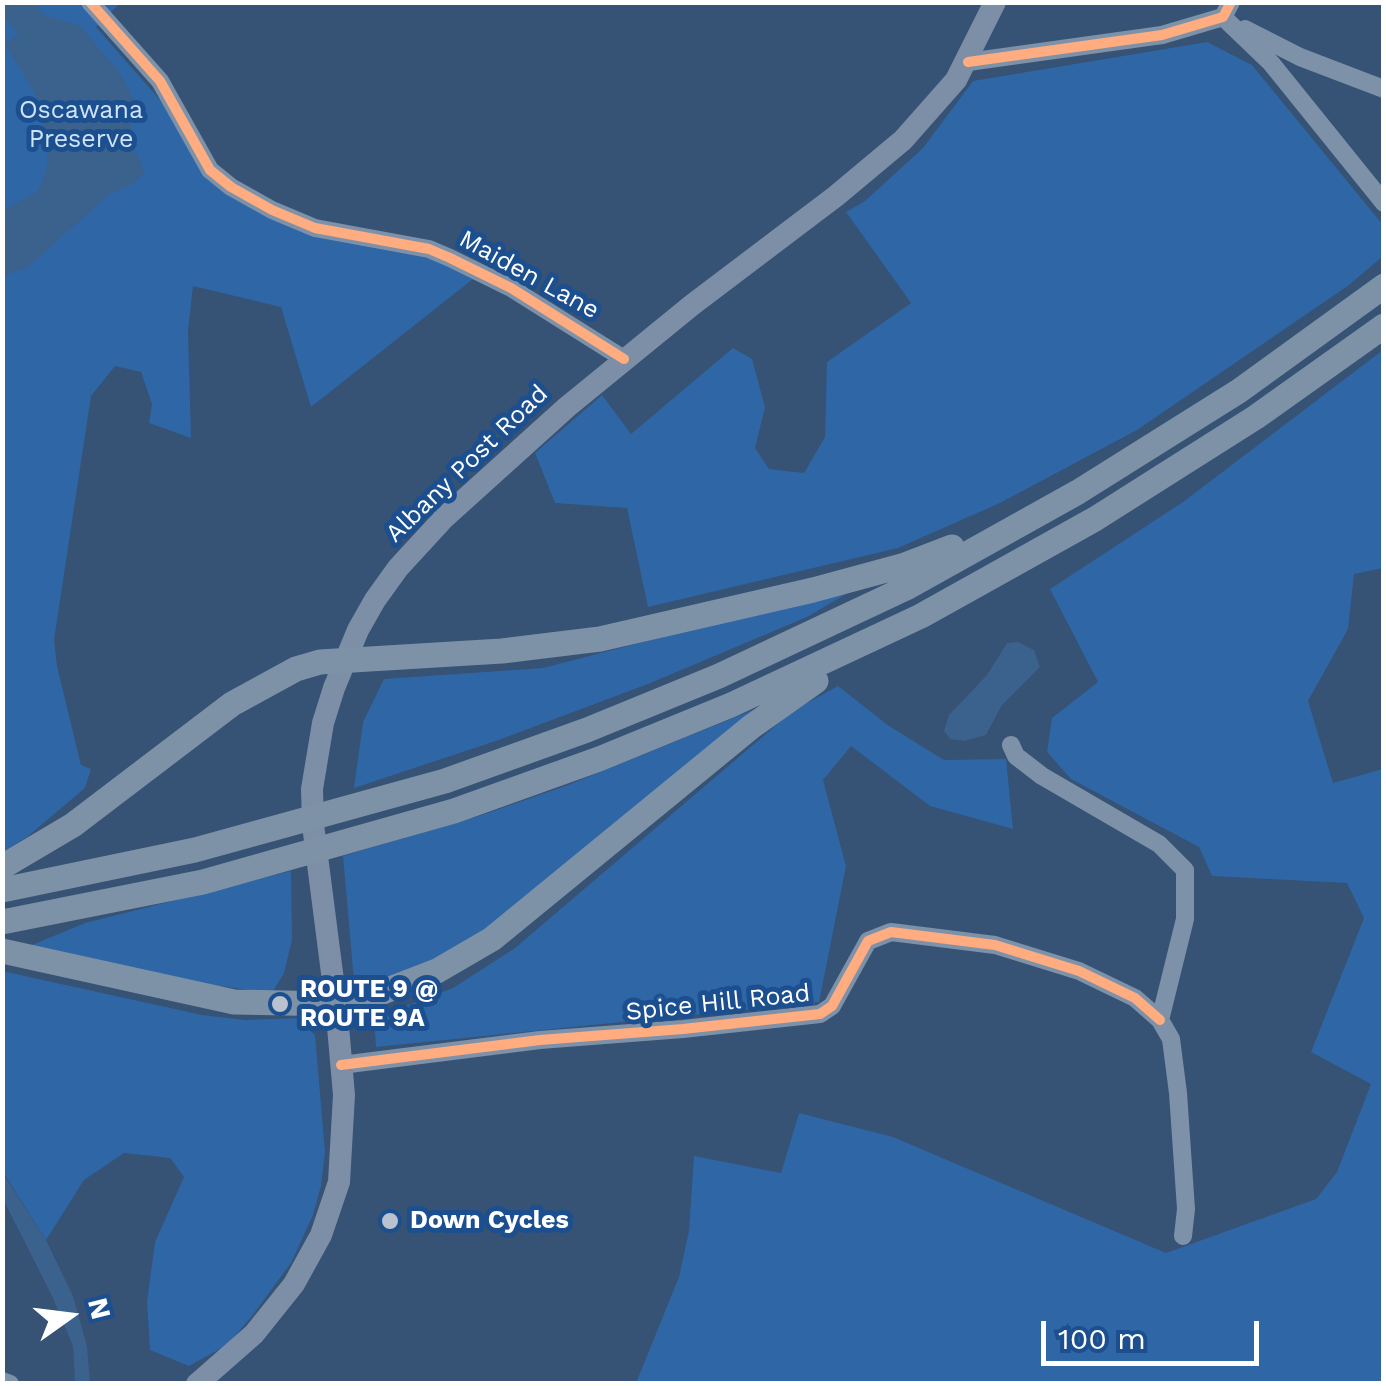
<!DOCTYPE html>
<html>
<head>
<meta charset="utf-8">
<style>
  body { margin:0 }
  #map { position:relative; width:1386px; height:1386px; overflow:hidden; background:#365274; font-family:"Work Sans",sans-serif }
  canvas { display:block }
  .frame { position:absolute; inset:0; border:5px solid #fff; pointer-events:none }
  .north { position:absolute; left:20px; top:1266px; width:100px; height:100px; -webkit-text-stroke:8px #1b4f8f; paint-order:stroke; rotate:76deg; font-size:28px; font-weight:700; line-height:40px; text-align:center; color:#fff }
  .north::after { content:''; display:block; margin:auto; width:35px; height:45px; background:#fff; clip-path:polygon(50% 0,100% 100%,50% 72%,0 100%) }
  .scale { position:absolute; left:1041px; top:1321px; width:218px; height:45px; box-sizing:border-box; border:5px solid #fff; border-top:0; padding-left:12px; font-size:30px; line-height:35px; white-space:nowrap; color:#fff; -webkit-text-stroke:8px #1b4f8f; paint-order:stroke }
</style>
</head>
<body>
<div id="map">
<canvas width="1386" height="1386"></canvas>
<div class="frame"></div>
<div class="north">N</div>
<div class="scale">100 m</div>
</div>
<script>
const c = document.querySelector('canvas').getContext('2d');
c.lineJoin = 'round';
function fill(path, color) { c.fillStyle = color; c.fill(path, 'evenodd'); }
const poly = rows => new Path2D(rows.map(r => 'M' + r).join(''));
function stroke(path, color, width, dash) { c.strokeStyle = color; c.lineWidth = width; c.lineCap = dash ? 'butt' : 'round'; c.setLineDash(dash || []); c.stroke(path); }
function label(font, color, halo, rows, align = 'center') {
  c.font = font + ' "Work Sans",sans-serif'; c.lineWidth = 10; c.setLineDash([]); c.textBaseline = 'middle'; c.strokeStyle = halo; c.fillStyle = color; for (const [text, x, y, turn = 0] of rows) {
    c.save(); c.translate(x, y); c.rotate((+turn || 0) * Math.PI / 180); c.textAlign = isNaN(turn) ? turn : align; if (halo) c.strokeText(text, 0, 0); c.fillText(text, 0, 0); c.restore();
  }
}
fill(poly([
  [3,3,120,3,96,27,254,207,421,253,473,279,311,407,281,307,193,286,188,330,191,438,149,423,152,404,141,372,115,366,91,396,54,640,57,666,81,765,91,769,85,788,27,837,3,852],
  [1207,42,1252,65,1383,225,1383,256,1349,285,1137,430,1000,503,898,548,648,607,627,508,555,503,535,453,602,395,631,434,733,348,752,359,765,407,755,448,769,469,804,473,825,437,827,362,911,303,846,212,865,201,923,148,973,81],
  [1383,350,1383,568,1354,574,1348,629,1308,701,1333,783,1383,769,1383,1383,636,1383,679,1277,689,1231,694,1156,781,1173,799,1113,893,1137,1166,1253,1316,1199,1337,1172,1371,1084,1311,1052,1364,918,1347,883,1212,876,1199,847,1071,779,1047,752,1052,718,1098,682,1050,589,1183,502],
  [851,591,807,617,648,684,496,741,354,788,363,722,384,679,543,668,805,600],
  [838,686,889,726,944,760,1006,759,1013,829,930,806,851,746,823,780,846,866,819,1002,376,1047,374,1018,453,988,515,948,794,710],
  [758,708,467,947,370,986,354,981,343,856,482,815,568,785],
  [291,871,292,940,284,973,272,993,213,985,32,945,85,923],
  [2,971,202,1015,245,1020,297,1018,315,1035,325,1152,321,1186,313,1215,291,1263,252,1316,227,1345,189,1366,150,1350,147,1302,155,1242,184,1177,170,1158,124,1153,84,1180,46,1240,3,1172]
]), '#2f66a5');
fill(poly([
  [2,3,35,3,43,15,79,25,118,70,133,98,130,139,145,173,134,183,107,196,28,267,6,275,3,274,3,211,38,191,47,169,47,140,36,95,5,44,18,34,3,15],
  [1018,642,1034,650,1040,667,1002,705,986,735,964,741,950,739,944,731,949,715,987,675,1007,643],
  [2,1172,46,1240,73,1296,87,1346,90,1383,75,1383,73,1346,52,1296,3,1199]
]), '#3b618d');
stroke(poly([
  [90,2,160,81,210,170,231,187,272,210,315,228,429,249,450,258,511,288,624,359],
  [1223,17,1271,63,1384,203],
  [1245,29,1300,57,1384,89],
  [968,62,1162,35,1223,17,1231,2],
  [1011,745,1016,756,1042,776,1159,844,1185,870,1185,919,1160,1020,1171,1039,1178,1093,1186,1209,1183,1236],
  [341,1065,540,1040,683,1029,820,1014,832,1006,868,941,891,932,995,945,1079,971,1135,998,1160,1020],
  [2,1381,10,1384]
]), '#7d92a8', 18);
stroke(poly([
  [197,1384,254,1334,294,1284,321,1235,339,1182,344,1095,336,1004,313,825,312,789,323,723,334,688,358,630,375,600,398,568,444,518,567,407,692,305,836,196,903,140,956,80,995,2]
]), '#7d8ea7', 22);
stroke(poly([
  [2,867,73,825,232,704,296,669,320,662,502,651,600,639,813,590,905,565,952,547],
  [2,890,195,850,445,781,587,730,719,676,906,588,1078,492,1239,391,1384,286],
  [2,922,203,882,454,811,599,759,731,705,921,616,1095,519,1256,417,1384,326],
  [2,951,234,1002,336,1004,367,998,437,971,492,939,751,727,816,681]
]), '#7e92a7', 25);
stroke(poly([
  [90,2,160,81,210,170,231,187,272,210,315,228,429,249,450,258,511,288,624,359],
  [968,62,1162,35,1223,17,1231,2],
  [341,1065,540,1040,683,1029,820,1014,832,1006,868,941,891,932,995,945,1079,971,1135,998,1160,1020]
]), '#ffac80', 10);
for (const [x, y, r, color] of [
  [280,1004,10,"#b9c2ce"],
  [390,1221,10,"#b9c2ce"]
]) { const dot = new Path2D(); dot.arc(x, y, r, 0, 2 * Math.PI); c.fillStyle = color; c.fill(dot); stroke(dot, '#1b4f8f', 4); }
label('25px', '#cfe3fa', '#1b4f8f', [
  ["Oscawana",81,111],
  ["Preserve",81,140]
]);
label('25px', '#fff', '#1b4f8f', [
  ["Maiden Lane",529,275,29],
  ["Albany Post Road",467,464,-44],
  ["Spice Hill Road",718,1003,-6]
]);
label('bold 25px', '#fff', '#1b4f8f', [
  ["ROUTE 9 @",300,990],
  ["ROUTE 9A",300,1019],
  ["Down Cycles",410,1221]
], 'left');
</script>
</body>
</html>
